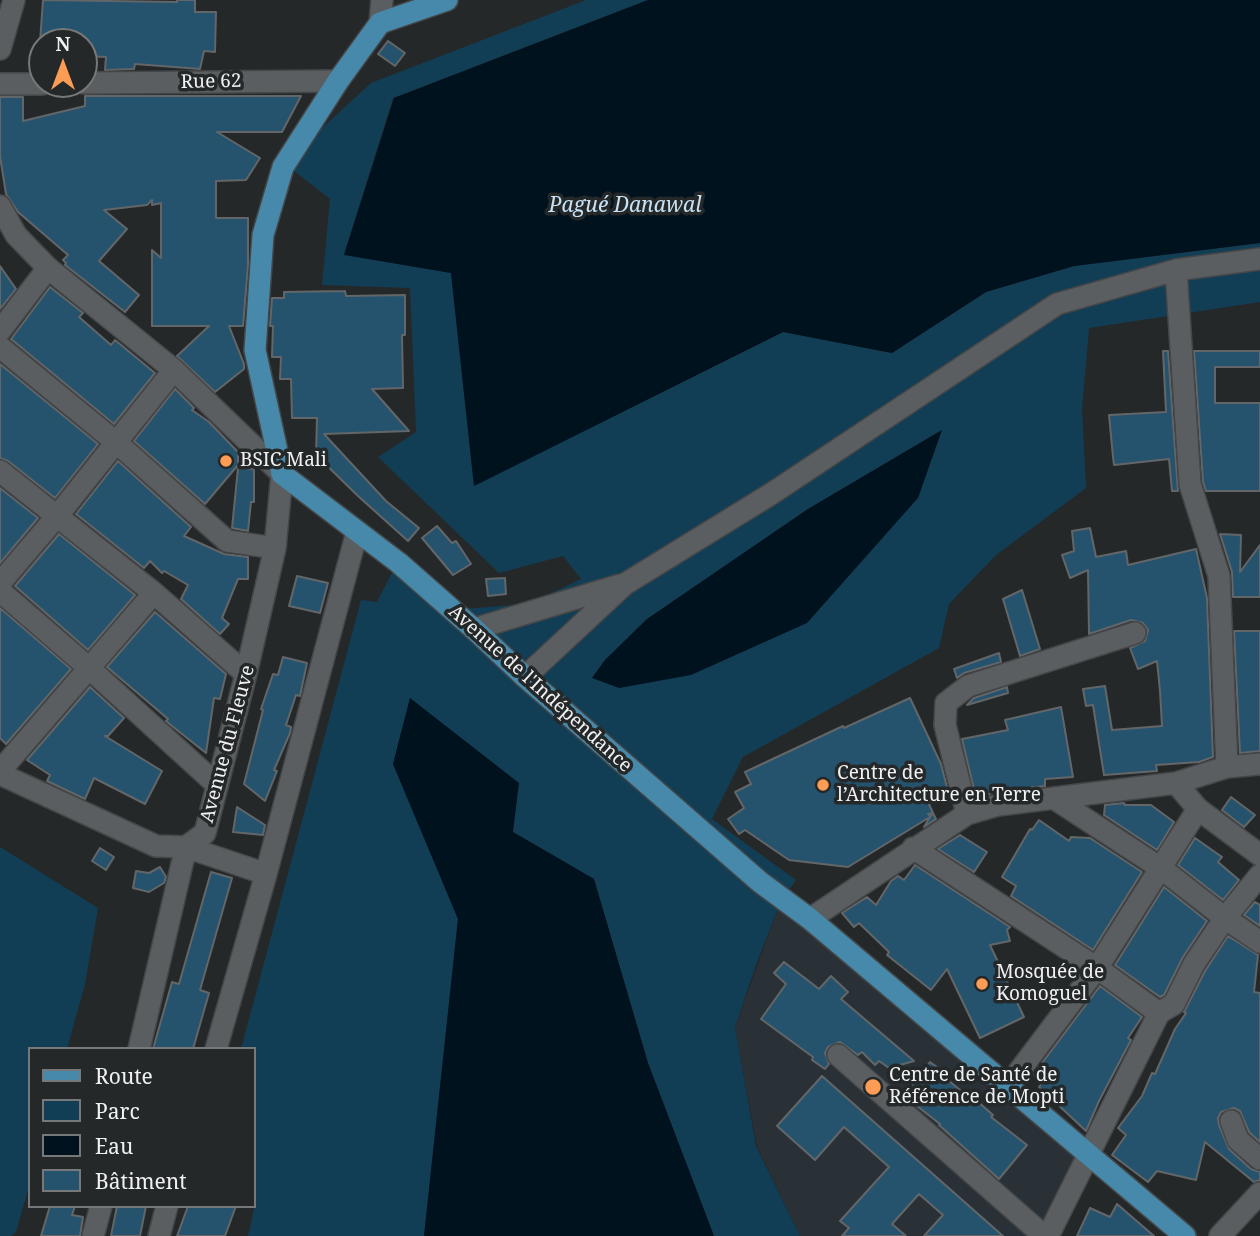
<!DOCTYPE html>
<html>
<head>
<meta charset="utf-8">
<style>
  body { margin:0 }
  #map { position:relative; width:1260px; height:1236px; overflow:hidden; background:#252829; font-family:"Noto Serif",serif }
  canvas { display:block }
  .legend { position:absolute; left:28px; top:1047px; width:228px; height:161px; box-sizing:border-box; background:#252829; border:2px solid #767879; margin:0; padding:9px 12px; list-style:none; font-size:21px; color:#eff1f2 }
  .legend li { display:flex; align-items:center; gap:14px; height:35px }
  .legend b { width:35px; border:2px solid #767879 }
  .north { position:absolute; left:28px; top:28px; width:70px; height:70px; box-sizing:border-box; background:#252829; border:2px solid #767879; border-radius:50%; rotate:0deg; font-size:19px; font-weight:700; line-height:28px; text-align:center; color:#eff1f2 }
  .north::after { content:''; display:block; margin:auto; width:24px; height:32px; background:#fd9d55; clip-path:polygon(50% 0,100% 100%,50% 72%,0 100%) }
</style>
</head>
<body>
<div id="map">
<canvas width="1260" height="1236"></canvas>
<ul class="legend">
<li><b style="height:9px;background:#4789aa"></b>Route</li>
<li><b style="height:19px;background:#123e55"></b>Parc</li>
<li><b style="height:19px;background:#00121e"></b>Eau</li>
<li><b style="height:19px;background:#25536d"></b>Bâtiment</li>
</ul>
<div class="north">N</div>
</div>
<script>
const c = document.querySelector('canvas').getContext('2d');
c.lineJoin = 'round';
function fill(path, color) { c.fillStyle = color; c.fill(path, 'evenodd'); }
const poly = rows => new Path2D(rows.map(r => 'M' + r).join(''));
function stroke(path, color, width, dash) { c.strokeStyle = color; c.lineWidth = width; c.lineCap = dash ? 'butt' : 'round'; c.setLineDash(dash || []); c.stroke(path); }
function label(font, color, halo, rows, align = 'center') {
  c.font = font + ' "Noto Serif",serif'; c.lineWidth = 7; c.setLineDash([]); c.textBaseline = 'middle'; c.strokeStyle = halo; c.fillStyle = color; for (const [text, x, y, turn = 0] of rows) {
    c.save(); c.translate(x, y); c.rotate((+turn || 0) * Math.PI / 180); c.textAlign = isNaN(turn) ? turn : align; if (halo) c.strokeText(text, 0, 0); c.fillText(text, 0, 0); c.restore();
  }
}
fill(poly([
  [781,901,1088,1160,1042,1236,800,1236,757,1146,735,1027]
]), '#293137');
fill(poly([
  [586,0,648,0,393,98,344,254,451,273,474,486,783,332,892,353,986,292,1074,266,1260,243,1260,302,1089,328,1082,409,1086,488,996,555,949,604,939,648,743,757,712,819,796,880,781,901,756,965,735,1027,756,1146,800,1236,714,1236,648,1063,594,879,513,832,410,698,393,764,458,919,424,1236,248,1236,254,1209,253,1206,254,1049,241,1049,361,600,377,602,396,565,448,610,529,604,581,579,563,556,499,573,378,457,416,432,410,288,322,285,330,199,284,163,371,83],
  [940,431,918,498,592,678,605,660,647,619,808,509],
  [0,847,98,908,85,984,67,1049,30,1049,30,1183,16,1232,11,1236,0,1236]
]), '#123e55');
fill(poly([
  [648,0,1260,0,1260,243,1074,266,986,292,892,353,783,332,474,486,451,273,344,255,394,98],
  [942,430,918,498,807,623,691,675,619,688,592,678,605,660,647,619,808,509],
  [410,698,519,783,513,832,594,879,648,1063,714,1236,424,1236,458,919,393,764]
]), '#00121e');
const building = poly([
  [43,0,177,2,177,0,195,0,195,12,216,12,215,52,204,51,200,69,135,64,134,69,105,70,106,57,84,56,84,42,40,42,43,0],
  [388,41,405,53,395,66,378,54,388,41],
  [85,96,301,96,282,132,217,132,260,158,246,180,216,181,216,218,248,218,248,266,243,326,229,326,244,364,244,369,215,392,177,356,209,326,152,326,152,250,161,258,161,203,152,205,152,200,147,205,104,210,127,229,99,261,139,295,125,312,65,265,66,263,63,260,68,255,18,212,6,194,0,156,0,97,23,97,23,121,85,106,85,96],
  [0,266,16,289,0,309,0,266],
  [50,287,83,313,79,317,111,345,115,340,155,373,114,424,11,339,50,287],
  [345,291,346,296,405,295,405,335,402,335,403,388,372,389,409,431,324,434,386,501,419,528,408,541,358,496,316,455,317,418,292,418,291,379,280,379,281,357,272,357,273,326,270,326,272,298,284,298,284,292,345,291],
  [1163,351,1168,351,1178,491,1172,491,1169,459,1114,465,1113,457,1109,415,1166,412,1163,351],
  [1194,351,1260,351,1260,367,1215,367,1215,403,1260,403,1260,491,1206,491,1203,482,1194,351],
  [0,364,98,444,55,498,8,461,0,458,0,364],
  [175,389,194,408,192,410,209,422,238,452,238,465,205,504,134,441,175,389],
  [118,461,191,527,184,536,224,554,248,557,248,579,238,579,222,618,229,624,220,634,181,599,188,585,164,571,162,573,150,561,144,568,76,514,118,461],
  [238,468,254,469,254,502,251,502,248,531,232,528,238,468],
  [0,488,38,518,0,563,0,488],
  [437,526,452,543,456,541,471,564,453,575,422,538,437,526],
  [1090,528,1096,557,1126,551,1128,565,1196,549,1207,598,1213,757,1199,762,1156,765,1157,771,1104,775,1093,705,1086,706,1083,689,1105,686,1112,730,1162,726,1160,691,1157,661,1138,669,1130,648,1145,641,1148,630,1143,623,1131,620,1089,634,1088,570,1070,578,1062,555,1074,551,1072,531,1090,528],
  [59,534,135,595,88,650,15,586,59,534],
  [1220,534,1241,535,1240,572,1260,545,1260,597,1233,597,1232,572,1220,534],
  [297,576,328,583,320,613,289,606,297,576],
  [505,578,506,594,488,596,486,579,505,578],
  [1022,590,1040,649,1020,656,1003,599,1022,590],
  [0,608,71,669,6,744,0,738,0,608],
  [155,612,226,674,220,699,214,698,206,753,172,726,166,721,168,719,107,667,155,612],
  [1234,631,1260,631,1260,751,1240,753,1234,631],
  [999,653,1001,662,964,673,957,678,954,669,999,653],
  [283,657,307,663,300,696,296,695,286,725,291,727,290,733,274,770,277,771,265,801,244,784,263,710,261,709,273,674,278,675,283,657],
  [90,687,124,718,108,736,105,736,162,771,145,804,94,778,85,799,47,781,50,775,27,760,90,687],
  [1007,687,1008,693,967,705,974,698,1007,687],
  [910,698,941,764,950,799,928,802,933,813,928,814,931,816,933,813,936,819,924,827,930,817,848,867,789,860,745,830,739,834,728,819,744,808,735,792,751,784,745,772,843,726,844,728,910,698],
  [1061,707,1073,777,1045,779,1045,786,996,792,976,798,962,739,1008,730,1005,720,1061,707],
  [1231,797,1255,815,1244,827,1222,810,1231,797],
  [1124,803,1125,805,1151,805,1174,822,1157,850,1104,815,1105,805,1124,803],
  [237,807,265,825,263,835,233,832,237,807],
  [1039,820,1069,841,1071,837,1090,838,1142,872,1093,950,1011,896,1016,886,1002,877,1030,829,1032,830,1039,820],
  [960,835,987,852,974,872,938,849,960,835],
  [1195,838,1222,857,1218,862,1239,880,1223,900,1178,865,1195,838],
  [100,848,114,857,106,870,92,861,100,848],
  [915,865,1010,927,1007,930,1010,941,990,945,1024,1017,980,1038,947,969,931,990,887,955,889,952,859,923,854,927,842,913,867,897,876,905,891,881,898,876,904,880,915,865],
  [160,867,166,877,164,883,149,892,133,888,136,871,149,873,160,867],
  [211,872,232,878,200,990,209,993,193,1049,153,1049,172,982,179,984,211,872],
  [1164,887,1207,921,1183,957,1164,995,1160,997,1115,965,1164,887],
  [1255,902,1260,905,1260,926,1244,915,1255,902],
  [1228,936,1258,955,1254,992,1260,993,1260,1142,1249,1132,1240,1111,1234,1108,1221,1112,1218,1118,1219,1125,1229,1149,1251,1169,1260,1172,1260,1180,1254,1182,1205,1142,1196,1180,1157,1171,1148,1182,1112,1155,1126,1135,1118,1128,1142,1096,1152,1073,1155,1074,1175,1029,1186,1013,1184,1012,1205,971,1228,936],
  [784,962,819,989,831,976,848,992,841,999,914,1061,889,1068,879,1061,875,1065,862,1052,858,1055,840,1042,828,1047,825,1053,829,1064,825,1069,812,1060,813,1057,761,1019,786,984,774,973,784,962],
  [1100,986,1142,1017,1128,1038,1131,1040,1099,1101,1086,1131,1039,1087,1042,1083,1033,1075,1100,986],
  [930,1062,945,1073,943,1076,966,1095,968,1093,993,1115,991,1117,1027,1145,999,1179,939,1125,940,1124,904,1096,930,1062],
  [822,1076,1003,1236,924,1236,943,1215,919,1194,892,1224,906,1236,842,1236,849,1228,840,1221,889,1167,844,1127,815,1160,777,1126,822,1076],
  [1117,1204,1154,1236,1077,1236,1090,1208,1110,1217,1117,1204],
  [50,1206,75,1206,72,1215,83,1217,80,1236,41,1236,50,1206],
  [117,1206,146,1206,140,1236,111,1236,117,1206],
  [188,1206,236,1206,225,1236,177,1236,188,1206]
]);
fill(building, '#25536d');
stroke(building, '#636668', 2);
const minor = poly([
  [380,23,382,0],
  [0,49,14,0],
  [84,83,338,81],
  [0,84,42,84],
  [0,206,16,235,48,268,174,370,282,474,275,548,246,674,205,833,186,847,156,846,0,774],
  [1176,270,1190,484,1219,576,1227,767],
  [0,331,48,268],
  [0,347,117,443,227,541,275,548],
  [0,471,154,593,246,674],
  [0,583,58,515,174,370],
  [0,591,89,668,216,784],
  [474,629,620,585],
  [525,677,625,584,771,494,1057,304,1176,270,1260,259],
  [0,771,154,593],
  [1176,783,1198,809,1260,855],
  [1055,799,1162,869,1225,918,1260,942],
  [967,814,945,725,946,703,968,686,1135,633],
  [913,848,1097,968,1159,1013],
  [810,919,967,814,998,805,1176,783,1227,767,1260,764],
  [139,1049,186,847,266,874],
  [216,1049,266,874,357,532],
  [838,1055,1044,1236],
  [1008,1086,1097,968,1198,809],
  [1231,1121,1238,1140,1260,1159],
  [93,1236,101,1206],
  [159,1236,167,1206],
  [1048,1236,1159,1013,1174,1004,1194,964,1225,918,1260,875],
  [1220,1236,1260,1193]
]);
const major = poly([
  [447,0,380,23,338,81,283,167,263,235,255,350,282,474,399,563,474,629,525,677,760,882,810,919,1185,1236]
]);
stroke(minor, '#444648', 24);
stroke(major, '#444648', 24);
stroke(minor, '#5b5e60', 21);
stroke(major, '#4789aa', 21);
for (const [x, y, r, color] of [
  [226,461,7,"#fd9d55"],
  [823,785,7,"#fd9d55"],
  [982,984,7,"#fd9d55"],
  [873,1087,9,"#fd9d55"]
]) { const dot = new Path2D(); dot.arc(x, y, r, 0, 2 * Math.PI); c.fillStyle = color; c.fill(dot); stroke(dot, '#252829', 2.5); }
label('19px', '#eff1f2', '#252829', [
  ["Rue 62",211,82,-1],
  ["Avenue de l'Indépendance",540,689,42],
  ["Avenue du Fleuve",228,744,-75]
]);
label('19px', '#eff1f2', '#252829', [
  ["BSIC Mali",240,461],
  ["Centre de",837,774],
  ["l’Architecture en Terre",837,796],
  ["Mosquée de",996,973],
  ["Komoguel",996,995],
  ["Centre de Santé de",889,1076],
  ["Référence de Mopti",889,1098]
], 'left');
label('italic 21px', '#c6e2f4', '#252829', [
  ["Pagué Danawal",625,206]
]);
</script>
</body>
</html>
